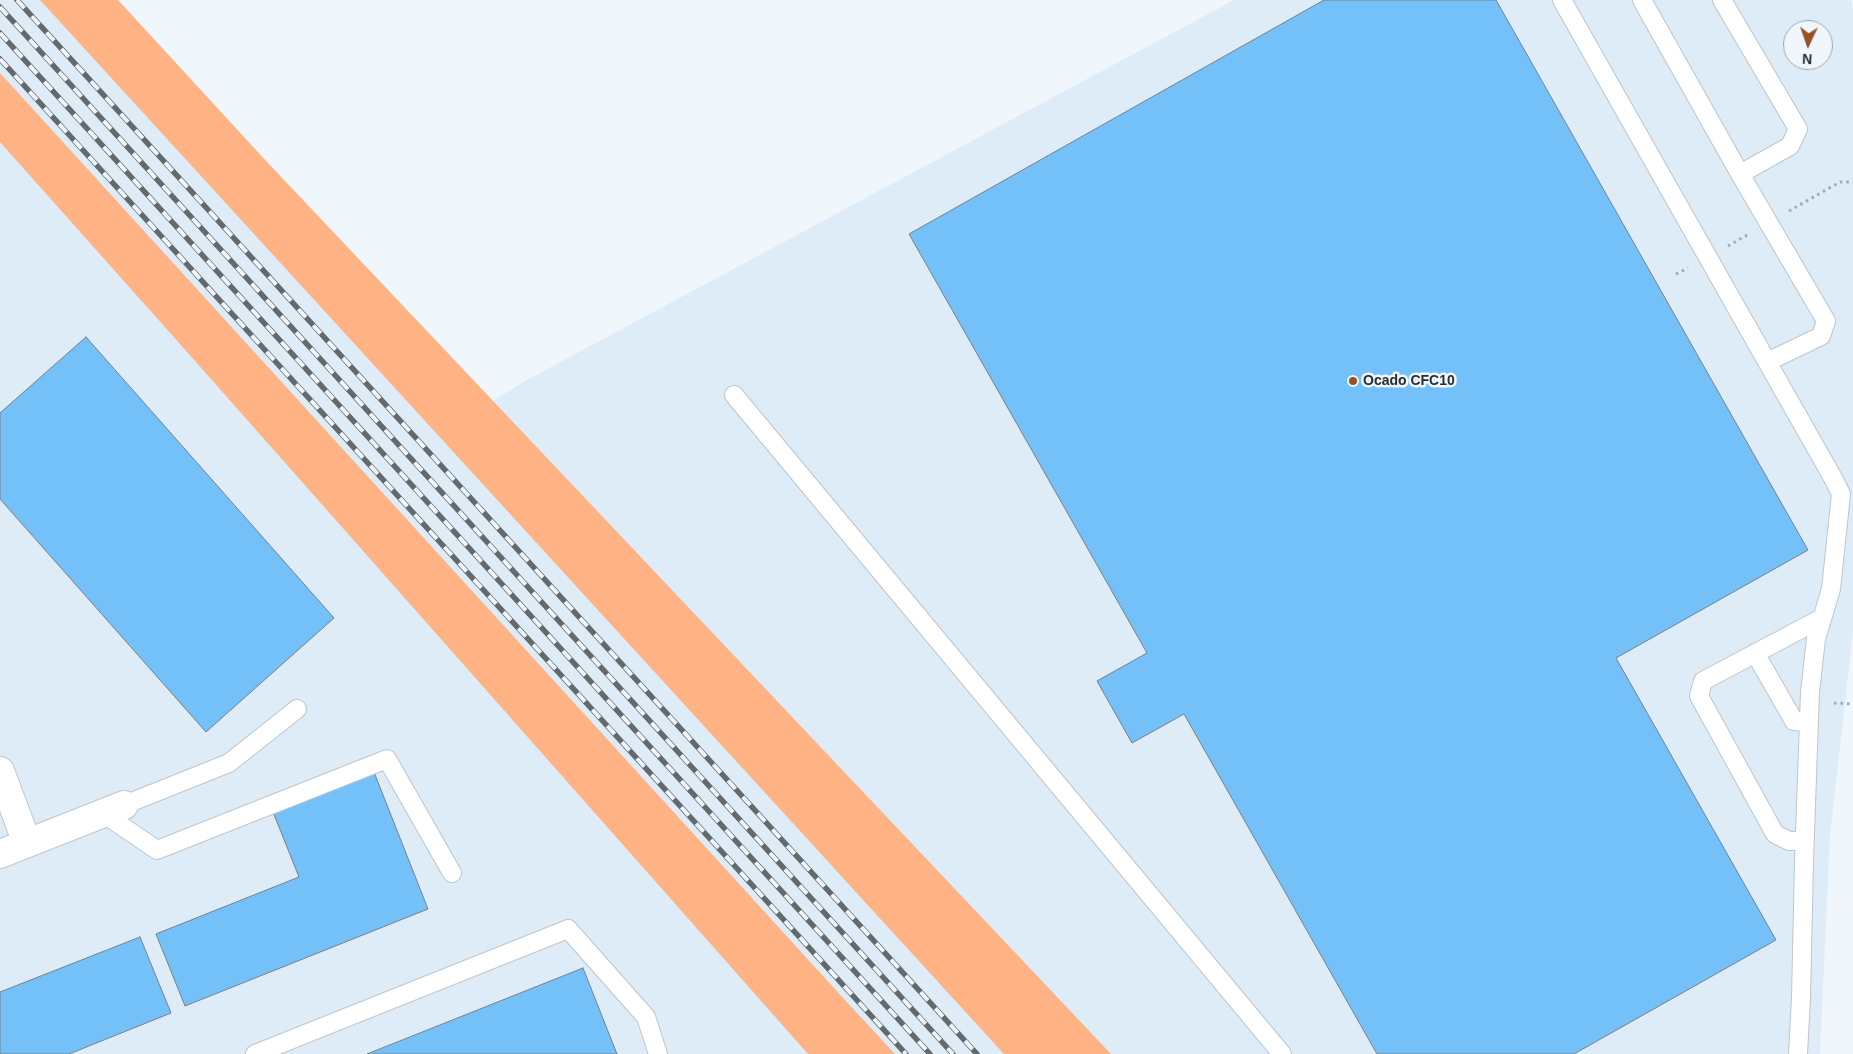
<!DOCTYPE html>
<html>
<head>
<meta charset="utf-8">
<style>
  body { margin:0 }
  #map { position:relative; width:1853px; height:1054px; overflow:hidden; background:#eff7fd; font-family:Arial,sans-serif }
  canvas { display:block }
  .north { position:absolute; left:1783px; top:20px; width:50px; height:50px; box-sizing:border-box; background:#eff7fd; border:1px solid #a0a6ab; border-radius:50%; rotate:183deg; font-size:14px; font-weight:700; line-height:20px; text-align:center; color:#2a2d2f }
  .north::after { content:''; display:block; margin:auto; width:18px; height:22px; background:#975324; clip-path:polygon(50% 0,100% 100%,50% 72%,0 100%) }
</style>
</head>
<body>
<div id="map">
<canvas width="1853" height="1054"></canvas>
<div class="north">N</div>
</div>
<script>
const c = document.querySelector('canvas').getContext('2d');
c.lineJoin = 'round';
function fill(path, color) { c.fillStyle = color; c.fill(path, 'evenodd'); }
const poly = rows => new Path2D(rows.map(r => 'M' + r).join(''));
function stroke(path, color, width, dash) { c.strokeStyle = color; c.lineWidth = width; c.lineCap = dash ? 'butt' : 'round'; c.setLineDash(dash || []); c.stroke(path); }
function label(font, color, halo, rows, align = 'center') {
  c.font = font + ' Arial,sans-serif'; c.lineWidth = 5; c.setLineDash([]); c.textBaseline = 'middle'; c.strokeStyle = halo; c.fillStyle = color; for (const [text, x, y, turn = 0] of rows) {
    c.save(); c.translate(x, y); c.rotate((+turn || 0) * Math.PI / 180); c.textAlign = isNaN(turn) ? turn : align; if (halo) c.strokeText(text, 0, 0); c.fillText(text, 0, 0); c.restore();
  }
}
fill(poly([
  [0,0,103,0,714,654,493,401,525,381,1234,0,1851,0,1853,9,1853,632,1830,835,1820,1054,0,1054],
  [1793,30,1823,30,1823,60,1793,60]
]), '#deecf8');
fill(poly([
  [40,0,118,0,267,162,1111,1054,1004,1054],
  [0,73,844,999,895,1054,808,1054,188,353,0,142]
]), '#ffb283');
const building = poly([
  [1324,0,1496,0,1808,550,1616,658,1776,940,1574,1054,1377,1054,1184,714,1132,743,1097,681,1147,653,909,234,1324,0],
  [86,337,334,618,206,732,0,499,0,413,86,337],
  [372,767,428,909,185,1006,156,934,299,877,271,807,372,767],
  [140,937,171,1013,69,1054,0,1054,0,992,140,937],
  [583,968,617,1054,367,1054,583,968]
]);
fill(building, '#74c1fa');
stroke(building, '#798086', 1);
const lane = poly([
  [1562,0,1833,478,1841,494,1831,589,1816,639,1810,692,1804,861,1801,998,1798,1054],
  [1642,0,1740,174,1826,321,1821,336,1767,362],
  [1722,0,1798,129,1790,146,1740,174],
  [734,395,1282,1054],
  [1755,653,1794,721,1809,722],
  [124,805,229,763,297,709],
  [104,814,157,850,387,759,452,873],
  [1804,841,1789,841,1775,834,1699,696,1703,681,1822,618],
  [255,1054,568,929,646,1017,658,1054]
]);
const street = poly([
  [0,771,27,843],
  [0,854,124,805]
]);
stroke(lane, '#bec5cb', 20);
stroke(street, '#bec5cb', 30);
stroke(poly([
  [1789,211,1840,182,1853,182],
  [1728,246,1749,234],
  [1676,274,1688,268],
  [1834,703,1853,704]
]), '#a4aaae', 3, [2.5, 4]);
stroke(lane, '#fff', 18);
stroke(street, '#fff', 28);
const rail = poly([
  [17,0,977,1054],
  [0,7,953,1054],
  [0,33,930,1054],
  [0,59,906,1054]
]);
stroke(rail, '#64696c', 5.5);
stroke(rail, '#eff7fd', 4, [11]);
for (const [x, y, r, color] of [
  [1353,381,5,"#975324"]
]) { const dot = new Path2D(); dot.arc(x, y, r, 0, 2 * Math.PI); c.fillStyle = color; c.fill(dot); stroke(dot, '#eff7fd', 2); }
label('bold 14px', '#2a2d2f', '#eff7fd', [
  ["Ocado CFC10",1363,381]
], 'left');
</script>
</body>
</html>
